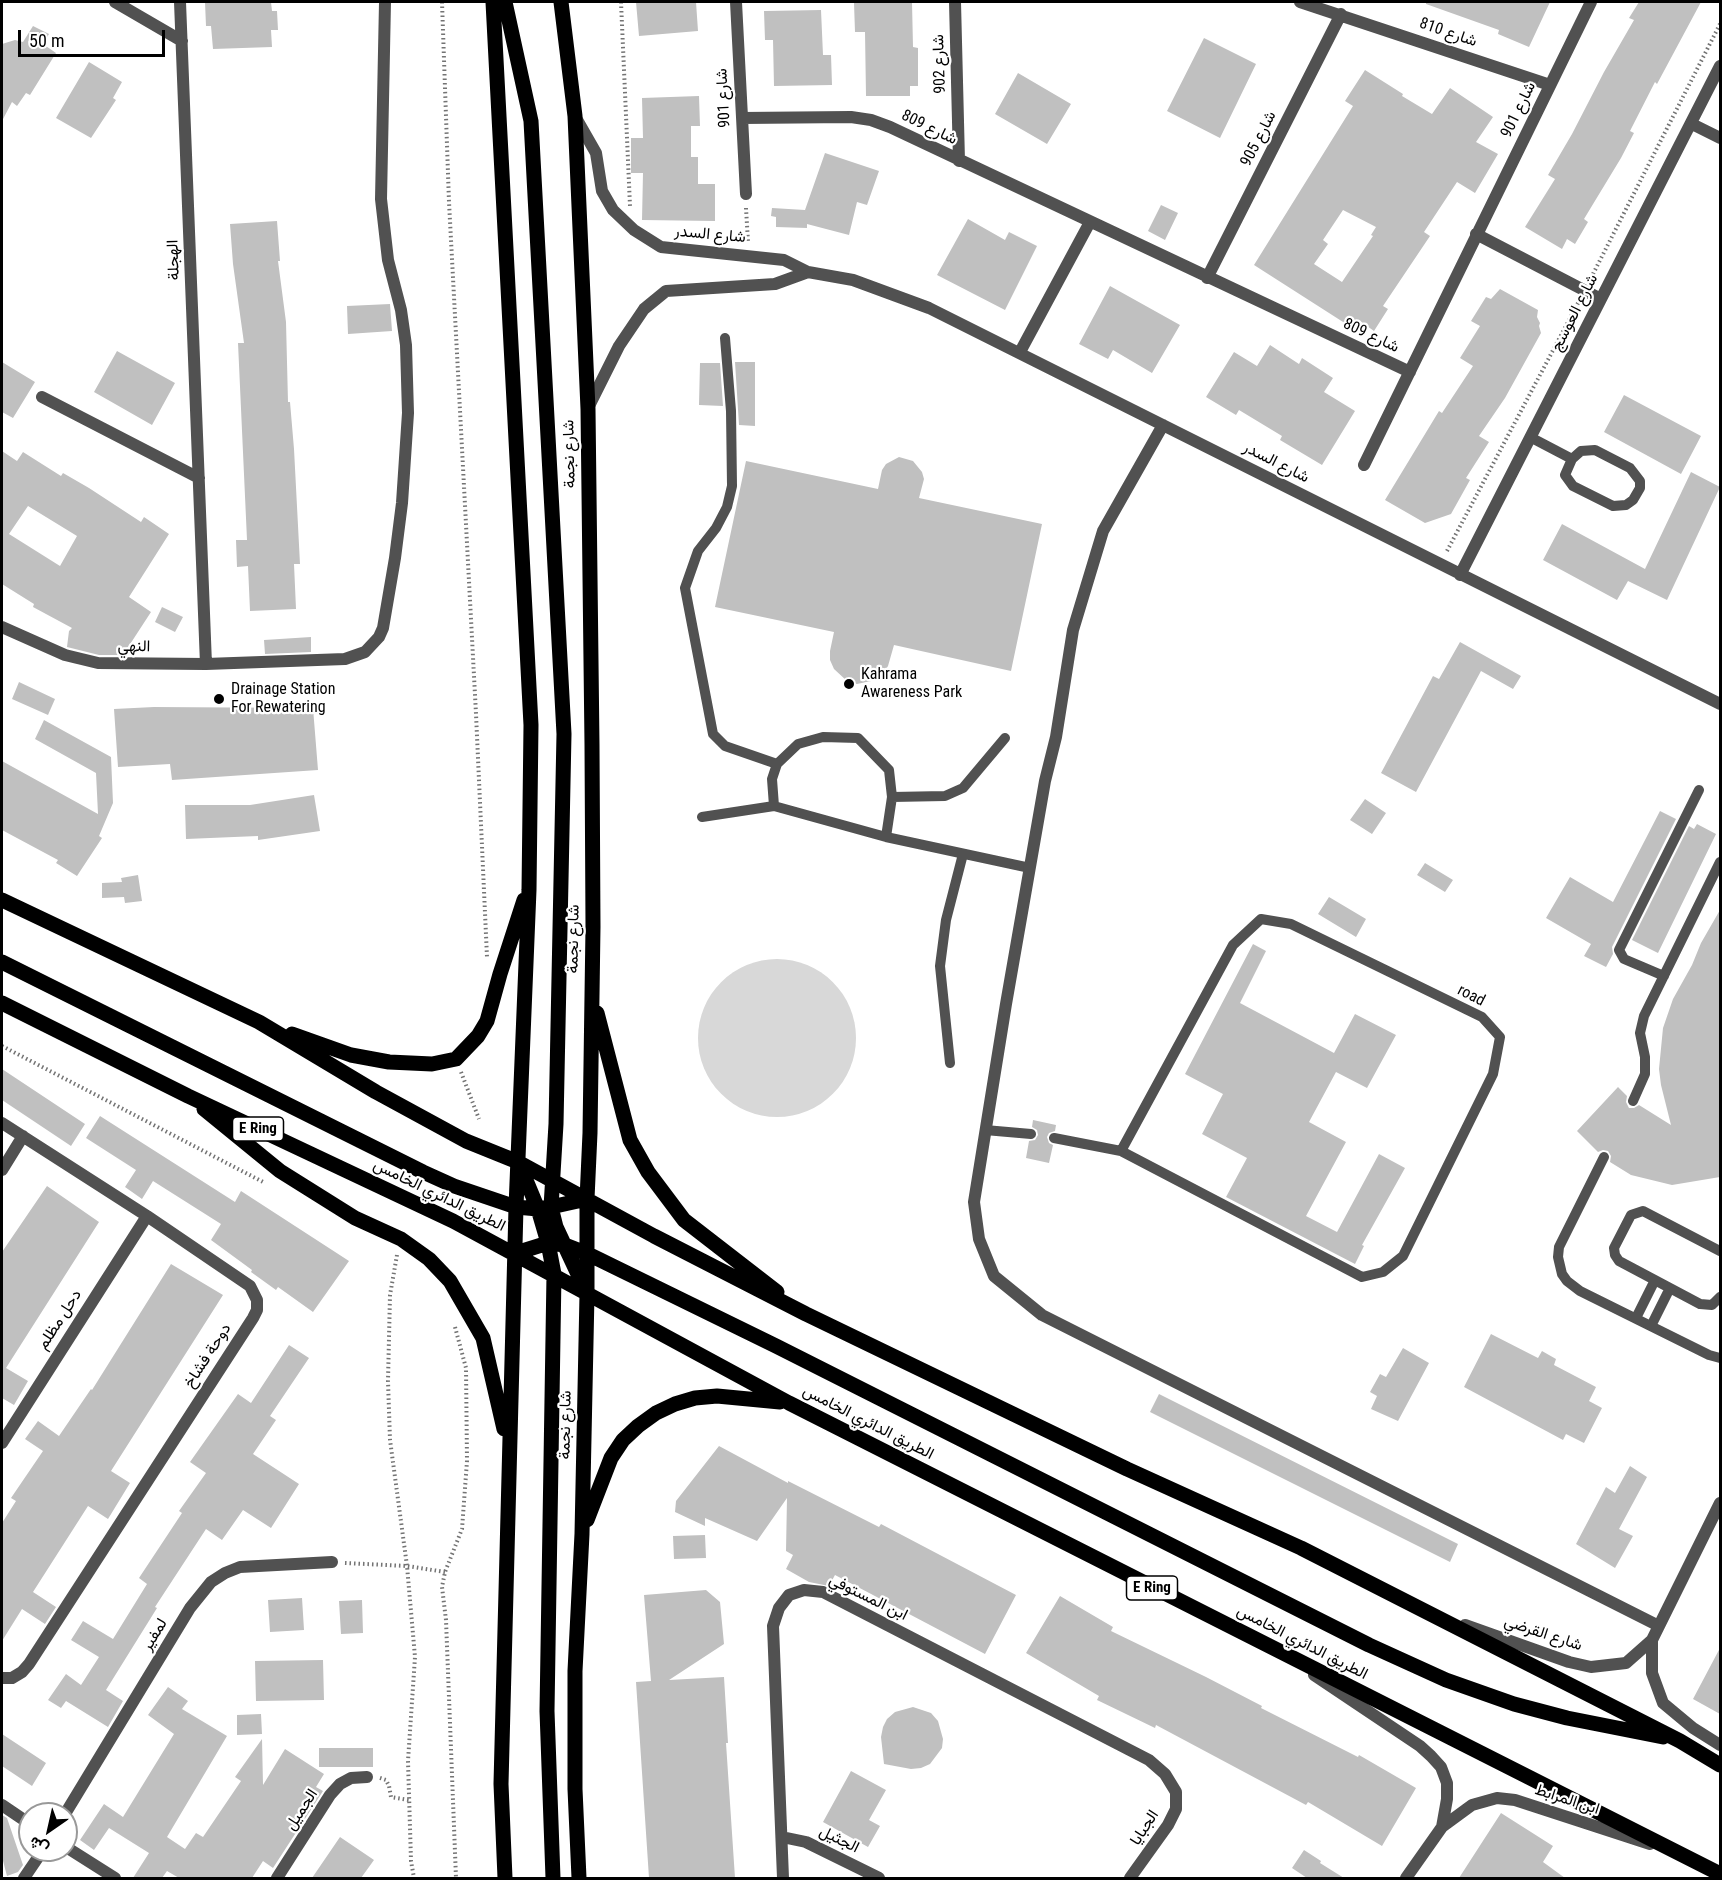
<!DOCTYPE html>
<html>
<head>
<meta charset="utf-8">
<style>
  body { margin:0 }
  #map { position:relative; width:1722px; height:1880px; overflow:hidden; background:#fff; font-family:"Roboto Condensed",Vazirmatn,sans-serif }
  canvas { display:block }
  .frame { position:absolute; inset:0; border:3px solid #000; pointer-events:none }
  .north { position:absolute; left:18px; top:1802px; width:60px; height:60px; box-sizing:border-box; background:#fff; border:2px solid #999; border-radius:50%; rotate:214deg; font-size:16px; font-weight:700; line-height:24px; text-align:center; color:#000 }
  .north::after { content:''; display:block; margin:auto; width:21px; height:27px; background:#000; clip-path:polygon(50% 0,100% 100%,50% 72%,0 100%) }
  .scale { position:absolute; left:18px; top:30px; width:147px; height:27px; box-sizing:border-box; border:3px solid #000; border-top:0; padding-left:8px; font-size:18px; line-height:21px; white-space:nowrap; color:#000; -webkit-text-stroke:4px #fff; paint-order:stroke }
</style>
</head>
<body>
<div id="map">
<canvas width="1722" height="1880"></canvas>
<div class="frame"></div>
<div class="north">ش</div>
<div class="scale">50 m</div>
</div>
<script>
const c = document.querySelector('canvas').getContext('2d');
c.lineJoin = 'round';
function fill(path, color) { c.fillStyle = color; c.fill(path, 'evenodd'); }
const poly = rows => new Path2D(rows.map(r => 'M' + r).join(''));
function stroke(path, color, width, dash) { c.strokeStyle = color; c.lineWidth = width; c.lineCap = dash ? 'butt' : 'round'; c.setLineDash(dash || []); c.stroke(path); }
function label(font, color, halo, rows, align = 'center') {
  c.font = font + ' "Roboto Condensed",Vazirmatn,sans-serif'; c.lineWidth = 4.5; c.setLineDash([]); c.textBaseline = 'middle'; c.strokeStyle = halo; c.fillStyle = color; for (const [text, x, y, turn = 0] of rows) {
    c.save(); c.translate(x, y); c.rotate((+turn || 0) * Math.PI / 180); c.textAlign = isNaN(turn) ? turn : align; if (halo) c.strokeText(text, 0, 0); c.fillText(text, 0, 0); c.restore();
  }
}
fill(poly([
  '698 1038a79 79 0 1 1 158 0a79 79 0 1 1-158 0Z'
]), '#d8d8d8');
fill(poly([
  [205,2,271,2,272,11,277,11,278,30,271,30,272,47,213,49,211,26,206,26],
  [636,2,696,2,698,31,639,36],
  [912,2,913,47,918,48,918,86,910,86,910,96,866,96,865,32,855,32,854,3],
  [1426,2,1550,2,1529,47,1498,34,1499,30,1426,4],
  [1639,2,1701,2,1657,84,1655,82,1630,131,1634,133,1621,158,1584,219,1588,222,1575,244,1567,239,1562,249,1525,227,1555,179,1548,175,1572,134,1604,72,1634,20,1629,18],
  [821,10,823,55,831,55,832,85,774,86,773,40,765,40,764,11],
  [33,26,49,34,43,44,56,53,30,95,26,93,17,106,12,102,2,121,2,44,15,40,23,42],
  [1204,38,1256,64,1220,138,1167,111],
  [89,62,122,82,113,98,116,100,91,138,56,118],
  [1365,70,1403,94,1402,96,1432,114,1450,88,1493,117,1476,142,1498,154,1475,193,1457,182,1424,232,1430,236,1383,306,1388,309,1374,331,1360,321,1354,329,1254,265,1353,106,1345,101],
  [1343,210,1376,227,1371,235,1373,236,1342,282,1314,264,1328,244,1323,240],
  [1018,73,1071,104,1047,144,995,114],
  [699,96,700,126,691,126,691,157,698,157,698,184,715,184,715,221,642,220,643,173,631,173,631,138,643,138,642,98],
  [825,153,879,171,867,205,857,202,849,235,807,224,807,228,776,227,776,217,771,216,772,208,805,210],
  [1161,205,1178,213,1165,240,1148,231],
  [968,219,1005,240,1009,232,1037,246,1005,310,937,275],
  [277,221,280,261,278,261,286,322,288,402,290,402,294,449,300,564,294,564,296,609,250,611,248,566,237,567,236,540,247,540,238,343,244,343,233,264,230,224],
  [1110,286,1180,325,1152,373,1113,350,1108,359,1079,344],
  [1500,289,1538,310,1537,317,1540,323,1539,326,1541,333,1505,398,1479,436,1489,442,1466,478,1470,480,1451,514,1425,523,1385,500,1439,411,1442,413,1473,366,1460,358,1480,326,1471,321,1486,297,1491,299],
  [390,304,392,331,348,334,347,306],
  [1270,345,1299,364,1302,358,1333,378,1324,392,1355,411,1322,465,1280,440,1282,436,1239,410,1236,415,1206,397,1234,352,1257,366],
  [117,351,175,383,152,425,94,392],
  [2,362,35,382,13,418,2,412],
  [735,362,755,362,755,426,739,425],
  [700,363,720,363,723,406,699,405],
  [1624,395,1701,436,1681,474,1604,432],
  [2,451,17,461,23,452,61,476,63,473,89,488,141,522,144,517,169,534,129,597,151,612,123,655,99,655,67,647,69,631,72,628,33,607,34,604,2,584],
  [28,506,77,536,60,566,9,534],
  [899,457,913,461,922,472,924,479,919,498,1042,524,1011,671,894,645,888,666,883,674,876,680,857,684,848,682,834,669,830,660,830,651,834,632,715,607,746,461,878,489,882,470,886,464],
  [1691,472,1720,487,1667,600,1628,581,1617,600,1543,560,1562,524,1645,569],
  [162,607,183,617,175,632,155,622],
  [311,637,311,652,265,654,264,640],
  [1460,642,1521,676,1513,689,1481,671,1416,792,1381,773,1433,676,1439,679],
  [19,682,55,699,48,715,12,699],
  [154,707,313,708,318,770,172,780,170,764,118,767,114,709],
  [44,720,111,757,113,803,99,836,102,838,77,876,56,863,58,860,2,830,2,761,98,814,96,773,35,739],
  [314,795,320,831,258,840,258,836,186,839,185,805,250,805],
  [1365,799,1386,813,1372,834,1350,820],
  [1660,811,1676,819,1612,947,1613,954,1606,967,1584,956,1591,944,1546,918,1570,877,1613,902],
  [1697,824,1716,834,1658,953,1632,940,1689,826,1694,829],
  [1425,863,1453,880,1445,892,1417,875],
  [138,875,142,901,125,903,124,897,102,898,102,883,122,882,121,878],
  [1329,897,1366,919,1356,937,1318,914],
  [1720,910,1720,1177,1672,1185,1631,1175,1610,1162,1611,1156,1608,1151,1603,1150,1598,1152,1577,1131,1618,1087,1627,1096,1626,1102,1629,1108,1634,1108,1639,1105,1671,1125,1661,1085,1659,1069,1663,1028,1673,999,1692,965,1701,943],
  [1253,944,1266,951,1240,1003,1334,1053,1355,1014,1396,1035,1367,1088,1336,1072,1309,1122,1346,1142,1306,1216,1337,1232,1379,1154,1405,1168,1362,1245,1364,1246,1355,1264,1226,1197,1247,1158,1202,1134,1223,1094,1185,1074],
  [2,1069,85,1124,71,1146,2,1100],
  [100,1116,235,1202,241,1191,349,1261,313,1312,278,1287,276,1290,251,1272,252,1270,211,1240,221,1224,153,1181,142,1199,125,1187,136,1170,86,1138],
  [1033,1120,1056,1125,1055,1131,1049,1133,1047,1137,1049,1143,1053,1145,1049,1163,1026,1158,1029,1141,1035,1140,1038,1135,1037,1130,1032,1127],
  [47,1186,99,1222,6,1368,28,1381,14,1405,2,1398,2,1252],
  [171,1264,223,1295,111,1471,130,1483,108,1519,88,1506,33,1592,56,1607,45,1624,22,1609,2,1641,2,1523,16,1501,11,1498,43,1451,25,1439,38,1421,59,1436,91,1389,92,1390],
  [1491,1334,1538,1358,1542,1351,1556,1359,1554,1365,1596,1387,1589,1401,1602,1408,1584,1443,1566,1434,1563,1440,1464,1387],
  [289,1345,309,1358,270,1416,276,1420,253,1454,299,1484,271,1528,243,1510,222,1540,206,1529,155,1607,157,1608,106,1690,123,1701,108,1727,66,1701,61,1708,48,1700,66,1674,81,1685,99,1657,71,1640,83,1621,113,1639,147,1584,139,1578,182,1513,179,1511,206,1473,190,1462,238,1394,251,1403],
  [1403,1348,1429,1363,1398,1421,1371,1409,1377,1396,1370,1392,1380,1374,1386,1377],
  [1159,1394,1458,1544,1450,1562,1150,1412],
  [719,1446,788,1483,788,1481,879,1527,881,1524,1016,1595,985,1654,835,1575,829,1586,809,1582,786,1569,793,1555,786,1551,787,1498,757,1541,705,1518,705,1526,675,1512,676,1501],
  [1630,1466,1647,1477,1619,1529,1633,1536,1615,1568,1576,1544,1606,1487,1615,1493],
  [705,1535,706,1558,674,1559,673,1536],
  [706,1590,720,1602,724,1644,669,1680,724,1677,728,1743,726,1743,735,1878,649,1878,636,1682,651,1681,644,1595],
  [1060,1596,1113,1627,1111,1631,1206,1677,1262,1706,1261,1708,1358,1757,1359,1755,1416,1788,1382,1846,1308,1802,1306,1805,1156,1725,1155,1728,1097,1700,1099,1696,1026,1653],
  [302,1598,304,1630,270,1632,268,1600],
  [362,1600,363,1633,341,1634,339,1601],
  [1720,1648,1720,1714,1693,1699],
  [323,1660,324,1700,256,1701,255,1661],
  [168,1687,188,1701,182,1709,227,1736,167,1837,185,1849,196,1833,203,1837,241,1781,235,1777,262,1739,263,1785,285,1749,324,1774,316,1787,323,1791,273,1868,263,1861,252,1878,179,1878,167,1871,162,1878,133,1878,149,1853,109,1828,94,1850,80,1840,104,1804,123,1817,174,1734,148,1715],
  [913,1707,931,1713,938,1721,943,1739,942,1748,930,1764,921,1768,911,1769,884,1764,881,1737,883,1727,887,1719,895,1712],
  [261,1714,262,1734,237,1735,237,1715],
  [2,1734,46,1763,32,1786,2,1766],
  [319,1748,373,1748,373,1767,319,1767],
  [851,1771,886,1790,869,1820,880,1826,868,1847,823,1822],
  [1501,1813,1553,1846,1543,1862,1565,1878,1459,1878],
  [2,1815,7,1818,23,1865,18,1872,7,1876,2,1857],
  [340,1837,374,1860,361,1878,312,1878],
  [1304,1850,1321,1861,1320,1863,1344,1878,1307,1878,1292,1868]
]), '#c0c0c0');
stroke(poly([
  [442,2,449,202,476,714,487,957],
  [621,2,630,206],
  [746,208,748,242],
  [1591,278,1720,24],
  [1447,551,1578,303],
  [2,1046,265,1183],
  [461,1072,479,1119],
  [397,1255,390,1295,388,1381,390,1440,407,1566,415,1657,408,1761,411,1861,414,1878],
  [455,1327,466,1368,467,1461,462,1529,445,1572,442,1587,446,1620,456,1878],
  [345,1563,407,1566,445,1572],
  [380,1778,386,1780,389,1786,391,1797,409,1800]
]), '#737373', 4, [1.5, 3]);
stroke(poly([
  [725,338,731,411,732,486,727,507,716,528,698,551,685,588,713,734,725,746,777,764],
  [1530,437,1572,459,1565,475,1573,486,1613,506,1626,505,1633,500,1640,488,1640,481,1630,468,1595,450,1581,451,1572,459],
  [892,797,945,796,963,788,1005,738],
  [702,817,774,806],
  [886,837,892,797,889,770,858,738,823,737,798,744,777,764,772,779,774,806,886,837,1030,868],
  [1664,976,1624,959,1619,950,1699,790],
  [950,1063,940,966,946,920,963,854],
  [1633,1101,1645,1074,1645,1057,1640,1033,1644,1016,1720,862],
  [985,1130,1031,1134],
  [1054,1138,1121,1151,1362,1277,1383,1272,1403,1256,1493,1074,1500,1037,1482,1017,1291,924,1261,919,1233,945,1121,1151],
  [1604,1157,1559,1247,1558,1257,1562,1274,1567,1281,1580,1291,1709,1355,1720,1358],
  [1720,1251,1643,1211,1631,1215,1614,1248,1615,1255,1619,1261,1700,1304,1712,1305,1720,1297],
  [1636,1318,1655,1280],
  [1651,1326,1670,1288]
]), '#515151', 10);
stroke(poly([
  [115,2,182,41],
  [180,2,206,664],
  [736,2,746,194],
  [955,2,959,161],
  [1300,2,1550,85],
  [576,118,596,153,602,191,613,210,634,230,661,247,784,260,808,272,853,280,929,308,1720,704],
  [742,118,851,117,871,120,890,127,1410,372],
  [1692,124,1720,138],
  [1476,234,1601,299],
  [1207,278,1341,14],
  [1020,352,1090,222],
  [42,397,199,478],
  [588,408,619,346,644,309,666,291,775,284,808,272],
  [1163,425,1103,531,1073,630,1056,737,1045,781,1006,1004,974,1202,979,1239,994,1276,1042,1315,1659,1626],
  [1364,465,1591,2],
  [1460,575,1720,66],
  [2,627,65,655,98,663,206,664,345,659,365,652,379,637,383,628,395,558,402,503,408,413,406,345,401,310,388,260,381,199,385,2],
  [2,1123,147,1216,250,1286,257,1300,257,1310,253,1318,29,1664,22,1672,12,1678,2,1678],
  [2,1170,23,1136],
  [2,1443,147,1216],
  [1465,1625,1569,1662,1591,1667,1626,1663,1652,1640,1720,1503],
  [1652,1640,1652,1673,1663,1703,1693,1728,1720,1745],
  [1314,1675,1420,1746,1431,1756,1441,1767,1447,1783,1447,1799,1442,1827],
  [2,1805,30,1824],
  [65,1814,190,1608,211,1582,225,1573,240,1567,332,1562],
  [782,1837,806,1842,879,1878],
  [66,1847,115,1878],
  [24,1878,43,1850],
  [277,1878,330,1795,340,1784,351,1778,367,1777],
  [783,1878,773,1626,779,1608,789,1595,804,1590,823,1592,1149,1760,1165,1774,1176,1792,1176,1809,1168,1825,1130,1878],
  [1406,1878,1442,1827,1472,1805,1497,1798,1515,1800,1650,1844]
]), '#515151', 12);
stroke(poly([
  [493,2,531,725,529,890,516,1207,501,1784,505,1878],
  [505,2,531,121,564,734,556,1124,551,1207,556,1227,585,1289],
  [561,2,575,116,588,409,592,745,593,927,590,1133,587,1199,587,1294,582,1534,575,1671,575,1789,579,1878],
  [2,900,259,1022,376,1092,466,1141,518,1162,654,1236,806,1314,1127,1469,1301,1548,1680,1741,1720,1765],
  [2,962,423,1172,454,1186,516,1207,538,1209,551,1207,587,1199],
  [2,1003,188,1096,453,1221,789,1403,1720,1874],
  [597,1013,630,1140,648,1172,684,1220,777,1292],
  [292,1034,351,1055,389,1062,432,1064,456,1059,478,1036,487,1021,500,974,524,900],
  [204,1109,280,1171,355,1218,401,1239,429,1259,450,1281,483,1338,504,1429],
  [521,1168,538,1209,548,1243,554,1274,547,1711,553,1878],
  [516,1253,548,1243,565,1245,588,1254,776,1346,1369,1645,1446,1680,1514,1704,1567,1718,1663,1737],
  [587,1520,611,1458,623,1440,638,1426,656,1413,675,1404,695,1398,717,1396,780,1402]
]), '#000', 15);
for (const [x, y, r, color] of [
  [849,684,6,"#000"],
  [219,699,6,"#000"]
]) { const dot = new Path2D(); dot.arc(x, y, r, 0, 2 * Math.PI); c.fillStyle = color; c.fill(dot); stroke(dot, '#fff', 2); }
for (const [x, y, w] of [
  [258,1129,51],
  [1152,1588,51]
]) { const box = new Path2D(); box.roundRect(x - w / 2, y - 12, w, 24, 4.5); c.fillStyle = '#fff'; c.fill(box); stroke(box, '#000', 1.5); }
label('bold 15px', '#000', null, [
  ["E Ring",258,1129],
  ["E Ring",1152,1588]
]);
label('16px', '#000', '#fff', [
  ["شارع 810",1448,33,19],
  ["شارع 902",940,64,-92],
  ["شارع 901",724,98,-93],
  ["شارع 901",1519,110,-64],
  ["شارع 809",929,128,26],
  ["شارع 905",1259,139,-63],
  ["شارع السدر",710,235,5],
  ["الهجلة",174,260,-92],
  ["شارع العوسج",1575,313,-63],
  ["شارع 809",1371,336,25],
  ["شارع نجمة",570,454,-91],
  ["شارع السدر",1276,463,27],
  ["النهي",134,647,1],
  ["شارع نجمة",574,939,-89],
  ["road",1471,996,27],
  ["الطريق الدائري الخامس",439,1196,26],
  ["دحل مظلم",60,1320,-57],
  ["دوحة فشاخ",208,1356,-57],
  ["الطريق الدائري الخامس",868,1423,27],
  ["شارع نجمة",566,1425,-89],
  ["ابن المستوفي",868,1598,26],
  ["شارع القرضي",1543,1634,18],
  ["لمفير",155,1635,-59],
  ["الطريق الدائري الخامس",1302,1643,27],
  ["ابن المرابط",1567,1800,18],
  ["الجميل",302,1810,-57],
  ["الجبايا",1145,1828,-57],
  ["الجثيل",839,1840,26]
]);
label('16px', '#000', '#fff', [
  ["Kahrama",861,675],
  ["Awareness Park",861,693],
  ["Drainage Station",231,690],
  ["For Rewatering",231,708]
], 'left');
</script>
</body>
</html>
